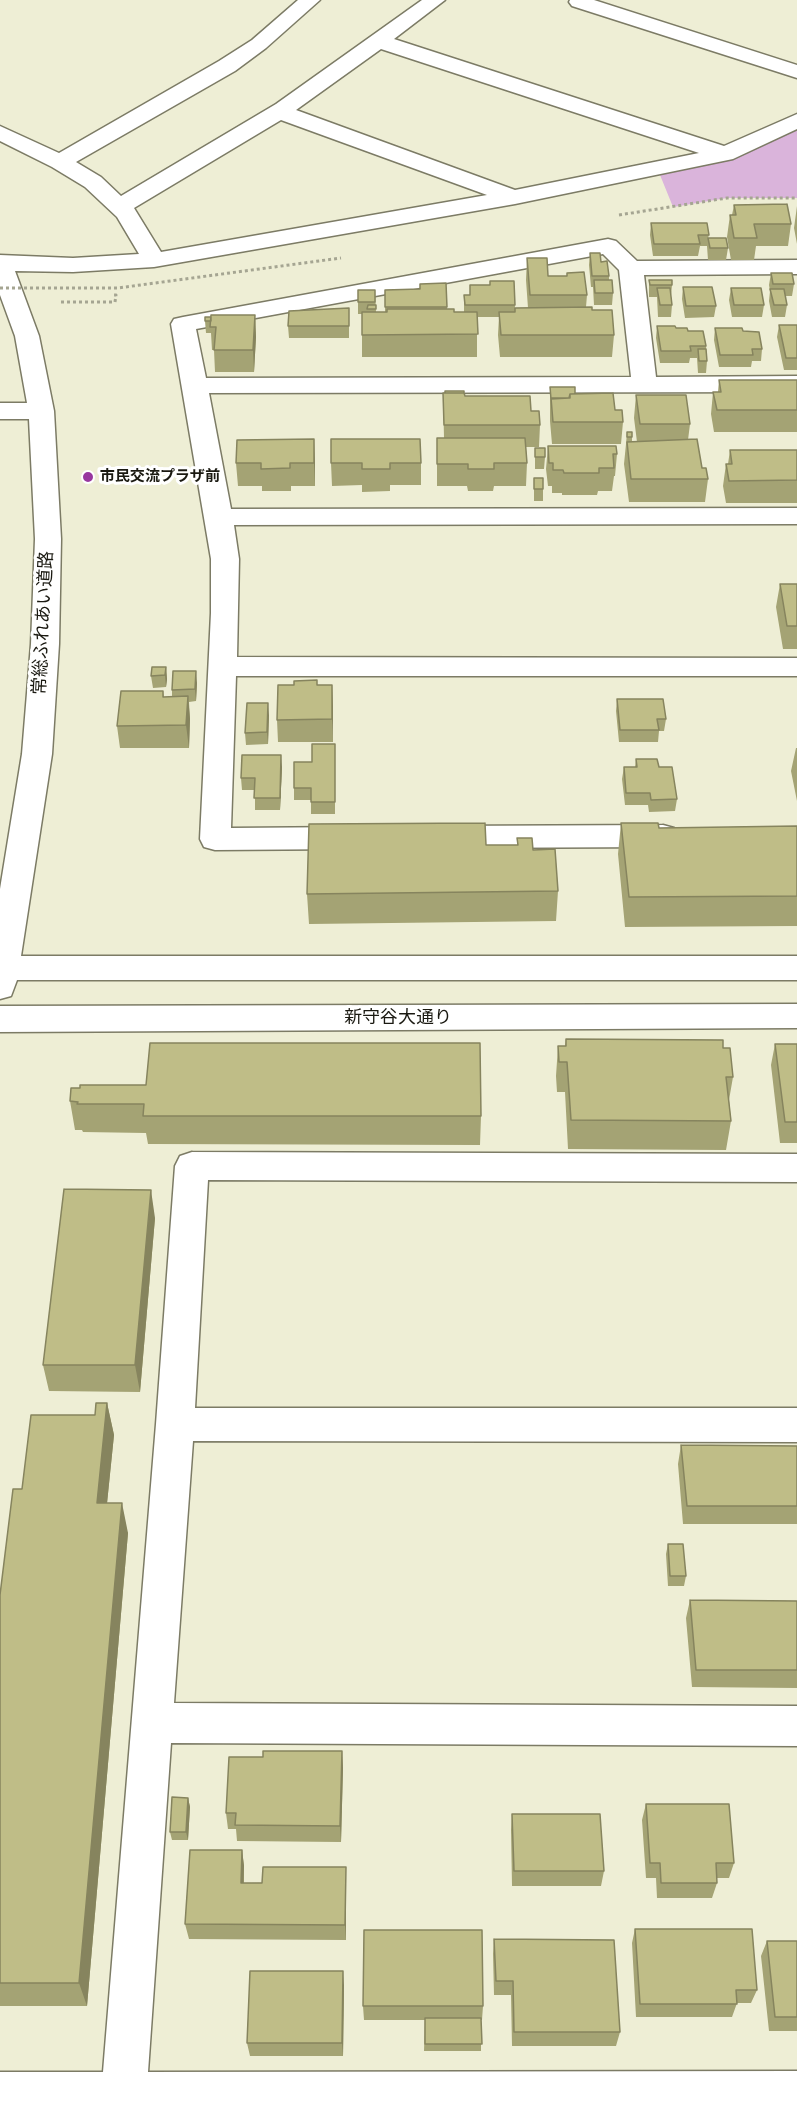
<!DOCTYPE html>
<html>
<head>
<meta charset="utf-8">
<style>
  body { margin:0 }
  canvas { display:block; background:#eeeed5 }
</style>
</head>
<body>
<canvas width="797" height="2104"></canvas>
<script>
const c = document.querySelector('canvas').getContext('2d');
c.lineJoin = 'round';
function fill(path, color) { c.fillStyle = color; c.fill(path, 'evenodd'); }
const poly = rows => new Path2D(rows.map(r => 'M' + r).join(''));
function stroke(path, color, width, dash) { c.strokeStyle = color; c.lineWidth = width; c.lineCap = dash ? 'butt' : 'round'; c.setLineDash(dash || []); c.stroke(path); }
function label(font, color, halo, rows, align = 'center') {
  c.font = font + ' Poppins,"Noto Sans JP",sans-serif'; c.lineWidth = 6; c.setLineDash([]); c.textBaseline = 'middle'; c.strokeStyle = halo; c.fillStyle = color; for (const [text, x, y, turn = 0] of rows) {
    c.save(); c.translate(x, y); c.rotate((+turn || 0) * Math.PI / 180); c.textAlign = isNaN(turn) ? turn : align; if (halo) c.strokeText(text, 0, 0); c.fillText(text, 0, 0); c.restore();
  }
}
fill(poly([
  [797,121,797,198,727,198,673,207,658,170]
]), '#dab4db');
const minor = poly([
  [298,0,320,0,266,48,235,71,76,162,101,177,121,196,276,104,422,0,445,0,394,39,724,146,797,114,797,129,733,159,515,204,154,267,73,272,15,271,39,336,54,411,61,539,59,644,52,754,21,956,797,956,797,980,17,980,11,996,0,999,0,889,22,754,31,644,35,539,29,419,0,419,0,403,27,403,15,336,0,295,0,255,73,258,139,254,117,217,85,187,52,167,0,141,0,126,59,153,219,61,252,40,298,0],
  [381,49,699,153,515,190,296,110,381,49],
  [281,120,487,195,161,252,134,208,281,120],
  [570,0,594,0,797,65,797,78,572,6,569,2,570,0],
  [608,239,616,241,637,261,797,260,797,274,644,275,656,377,797,376,797,392,209,393,231,509,797,508,797,524,234,525,239,559,237,657,797,658,797,676,236,676,231,828,354,827,365,830,369,838,365,846,354,849,215,850,204,847,200,839,211,613,211,559,171,324,174,319,183,317,608,239],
  [603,254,619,270,631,377,206,378,196,329,603,254],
  [663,825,674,828,678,836,674,844,663,847,442,848,431,845,427,837,431,829,442,826,663,825],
  [797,1004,797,1028,0,1032,0,1006,797,1004],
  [192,1152,797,1154,797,1182,208,1180,195,1408,797,1408,797,1442,193,1441,174,1703,797,1706,797,1746,171,1743,148,2072,797,2071,797,2104,0,2104,0,2072,103,2072,156,1424,175,1166,180,1156,192,1152]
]);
stroke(minor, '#7c7b65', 3);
stroke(poly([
  [619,215,727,198,797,198],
  [61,302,115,302,116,295,114,295]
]), '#a5a592', 3, [3, 3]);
fill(minor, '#fff');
stroke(poly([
  [0,288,118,288,341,258]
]), '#a5a592', 3, [3, 3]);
fill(poly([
  [734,205,791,224,788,246,756,246,754,260,731,260,727,237,730,215,732,215],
  [797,206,797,244,794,228],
  [651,223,709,235,708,238,728,248,726,260,708,260,707,246,700,246,698,256,653,256,650,235],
  [590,253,601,262,609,276,609,280,613,293,612,305,594,305,593,287,591,287,589,265],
  [527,258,548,276,587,295,586,307,592,310,614,335,612,357,500,357,498,335,499,317,477,317,477,357,362,357,362,314,358,314,358,290,375,290,376,312,385,312,385,290,420,289,446,283,447,309,454,312,464,312,464,295,470,295,470,285,490,285,514,281,515,308,528,308,526,280],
  [771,273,794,284,792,296,785,296,787,305,785,317,772,317,769,301,770,291,769,285],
  [649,280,672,285,671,296,672,305,671,317,658,317,657,297,649,297],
  [683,287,716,306,714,317,685,318,682,299],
  [731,288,764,305,762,317,732,317,729,300],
  [255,315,256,337,254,372,215,372,214,350,212,350,211,333,206,333,205,321],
  [349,320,349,338,289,338,288,326],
  [779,325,797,325,797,370,784,370,777,337],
  [657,326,676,328,688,331,706,346,707,361,706,373,698,373,697,358,690,358,689,363,660,363,656,338],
  [715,328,743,331,762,349,761,361,752,361,751,367,719,367,714,340],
  [719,380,797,380,797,432,714,432,711,414,713,392,718,392],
  [550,387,575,394,615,410,623,422,621,444,552,444,550,421],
  [443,393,465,396,531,411,540,425,539,447,526,447,527,463,526,486,494,486,493,491,468,491,467,486,437,486,437,438,444,438],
  [636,395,690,424,688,440,708,479,705,502,629,502,624,464,626,444,627,432,632,437,632,442,637,442,634,418],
  [548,446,617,454,615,476,614,476,612,491,598,491,597,495,562,495,562,493,552,493,552,486,548,486,546,469],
  [535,448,545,457,544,469,535,469],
  [730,450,797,450,797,503,726,503,723,486,726,464,728,464],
  [315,462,315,486,291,486,291,491,262,491,262,486,238,486,236,463],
  [331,463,421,463,421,485,390,485,390,491,362,492,362,485,332,486],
  [534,478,543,489,543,501,534,501],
  [780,584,797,584,797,649,783,649,776,607],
  [166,667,167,679,166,687,153,688,151,676],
  [197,683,196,701,189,702,190,719,189,748,120,748,117,726,163,691,164,697,172,697,172,690],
  [317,685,332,685,333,742,278,742,277,720],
  [617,699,666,719,664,731,659,731,658,742,619,742,616,711],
  [269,715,268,744,246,745,245,733],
  [335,744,335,814,311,814,311,800,294,800,294,788,312,762],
  [796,748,797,748,797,801,791,771],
  [636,759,659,767,677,799,675,811,649,812,648,805,625,805,622,779,624,767,635,767],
  [282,767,280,810,255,810,255,790,242,790,241,778],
  [621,823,659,828,797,826,797,926,625,927,618,854],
  [517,838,533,850,558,891,556,921,309,924,307,894,486,845,517,845],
  [566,1039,723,1048,733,1077,729,1100,731,1121,726,1150,568,1149,565,1092,557,1092,556,1076,558,1046,565,1046],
  [775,1044,797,1044,797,1143,780,1143,771,1065],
  [70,1101,481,1116,480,1145,148,1144,146,1133,83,1132,82,1130,75,1130],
  [155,1218,140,1392,49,1391,43,1365],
  [107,1403,114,1435,107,1503,128,1533,87,2006,0,2006,0,1595,22,1489],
  [681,1445,797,1446,797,1524,683,1524,678,1464],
  [668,1544,686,1576,684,1586,668,1586,666,1554],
  [690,1600,797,1601,797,1688,692,1687,686,1618],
  [342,1751,343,1768,341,1842,237,1841,236,1829,228,1829,226,1813,263,1757],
  [188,1798,190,1807,188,1840,172,1840,170,1832],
  [646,1804,734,1863,729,1878,716,1878,717,1883,712,1898,657,1898,656,1878,646,1878,642,1820],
  [512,1814,604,1871,601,1886,512,1886,511,1830],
  [242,1850,244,1866,244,1883,346,1882,346,1940,189,1939,185,1924],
  [635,1929,757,1990,751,2003,737,2003,732,2017,636,2017,632,1943],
  [494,1939,620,2032,616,2046,512,2046,511,1995,494,1995,493,1954],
  [767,1941,797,1941,797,2031,769,2031,761,1956],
  [344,1985,343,2056,250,2056,247,2043],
  [363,2006,483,2006,482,2020,481,2020,481,2051,424,2051,425,2020,364,2020]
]), '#a4a374');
fill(poly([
  [255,315,256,337,254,372,253,350],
  [314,439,315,462,315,486,314,463],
  [166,667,167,679,166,687,165,675],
  [196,671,197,683,196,701,195,689],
  [332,685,333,707,333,742,332,719],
  [188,696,190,719,189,748,186,725],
  [268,703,269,715,268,744,267,732],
  [281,755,282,767,280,810,280,798],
  [151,1190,155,1218,140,1392,135,1365],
  [107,1403,114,1435,104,1533,97,1503],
  [122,1503,128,1533,87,2006,79,1983],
  [342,1751,343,1768,341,1842,340,1826],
  [188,1798,190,1807,188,1840,186,1832],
  [242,1850,244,1866,243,1898,241,1883],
  [346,1867,346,1940,345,1925],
  [343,1971,344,1985,343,2056,342,2043]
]), '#86845e');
const building = poly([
  [787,204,791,224,754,224,757,238,734,238,730,215,736,215,734,205,787,204],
  [651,223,707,223,709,235,698,235,700,244,654,244,651,223],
  [708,238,726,238,728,248,710,248,708,238],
  [590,253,600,253,601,262,607,261,609,276,592,276,590,253],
  [527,258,547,258,548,276,567,276,567,273,584,272,587,295,530,295,527,258],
  [771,273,792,273,794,284,773,284,771,273],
  [594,280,612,280,613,293,595,293,594,280],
  [649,280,672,280,672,285,650,285,649,280],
  [490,281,514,281,515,305,465,305,464,295,470,295,470,285,490,285,490,281],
  [446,283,447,307,385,307,385,290,420,289,420,284,446,283],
  [683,287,712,287,716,306,686,306,683,287],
  [657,288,670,288,672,305,660,305,657,288],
  [731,288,761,288,764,305,734,305,731,288],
  [770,289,784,289,787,305,774,305,770,289],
  [358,290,375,290,375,302,358,302,358,290],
  [368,305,376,305,376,309,367,309,368,305],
  [592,307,592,310,612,310,614,335,501,335,499,312,515,312,515,308,592,307],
  [349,308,349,326,288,326,289,311,349,308],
  [387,309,454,309,454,312,477,312,478,334,362,335,362,312,387,312,387,309],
  [211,315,255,315,253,350,214,350,216,327,210,327,211,315],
  [205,317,211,317,211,321,205,321,205,317],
  [779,325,797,325,797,358,786,358,779,325],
  [657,326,675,326,676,328,687,328,688,331,703,331,706,346,690,346,691,351,661,351,657,326],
  [715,328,742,328,743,331,759,332,762,349,752,349,753,355,720,355,715,328],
  [698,349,706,349,707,361,699,361,698,349],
  [719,380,797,380,797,410,717,410,713,392,721,392,719,380],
  [550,387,575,387,575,394,570,394,569,398,551,399,550,387],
  [445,391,464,391,464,393,445,393,445,391],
  [443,393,464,393,465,396,530,396,531,411,539,411,540,425,444,425,443,393],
  [613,393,615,410,622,410,623,422,553,422,551,398,570,398,570,394,613,393],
  [636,395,686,395,690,424,640,424,636,395],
  [627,432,632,432,632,437,627,437,627,432],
  [437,438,525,438,527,463,494,463,494,469,468,469,468,464,437,464,437,438],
  [314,439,314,463,290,463,290,468,261,469,261,463,236,463,237,440,314,439],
  [331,439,420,439,421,463,390,463,390,469,362,469,362,463,331,463,331,439],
  [697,439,702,468,706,468,708,479,631,479,627,442,697,439],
  [548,446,616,446,617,454,613,454,614,468,599,468,599,473,564,473,563,470,553,470,553,463,549,463,548,446],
  [535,448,545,448,545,457,535,457,535,448],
  [730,450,797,450,797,480,729,481,726,464,732,464,730,450],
  [534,478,543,478,543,489,534,489,534,478],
  [780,584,797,584,797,626,787,626,780,584],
  [152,667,166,667,165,675,151,676,152,667],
  [173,671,196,671,195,689,172,690,173,671],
  [317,680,317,685,332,685,332,719,277,720,278,685,294,685,294,681,317,680],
  [121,691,163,691,163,697,188,696,186,725,117,726,121,691],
  [617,699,663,699,666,719,657,719,659,730,620,730,617,699],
  [247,703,268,703,267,732,245,733,247,703],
  [312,744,335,744,335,802,311,802,311,788,294,788,294,762,312,762,312,744],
  [242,755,281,755,280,798,254,798,255,778,241,778,242,755],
  [636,759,657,759,659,767,672,767,677,799,651,800,650,793,626,793,624,767,637,767,636,759],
  [485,823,486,845,518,845,517,838,532,838,533,850,555,849,558,891,307,894,309,824,485,823],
  [621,823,658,823,659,828,797,826,797,896,629,897,621,823],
  [566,1039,723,1040,723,1048,730,1048,733,1077,726,1077,731,1121,571,1120,567,1062,559,1062,558,1046,566,1046,566,1039],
  [150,1043,480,1043,481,1116,143,1116,144,1104,77,1104,78,1102,70,1101,71,1088,80,1088,80,1085,146,1085,150,1043],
  [775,1044,797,1044,797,1122,785,1122,775,1044],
  [64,1189,151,1190,135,1365,43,1365,64,1189],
  [96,1403,107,1403,97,1503,122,1503,79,1983,0,1983,0,1595,13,1489,22,1489,31,1415,95,1415,96,1403],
  [681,1445,797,1446,797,1506,687,1506,681,1445],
  [668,1544,683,1544,686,1576,670,1576,668,1544],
  [690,1600,797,1601,797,1670,696,1670,690,1600],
  [263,1751,342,1751,340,1826,235,1825,236,1813,226,1813,229,1757,263,1757,263,1751],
  [172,1797,188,1798,186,1832,170,1832,172,1797],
  [646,1804,729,1804,734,1863,716,1863,717,1883,661,1883,660,1863,650,1863,646,1804],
  [512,1814,600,1814,604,1871,514,1871,512,1814],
  [190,1850,242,1850,241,1883,262,1883,263,1867,346,1867,345,1925,185,1924,190,1850],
  [635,1929,752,1929,757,1990,736,1990,737,2004,640,2004,635,1929],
  [364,1930,482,1930,483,2006,363,2006,364,1930],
  [494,1939,614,1940,620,2032,514,2032,513,1981,496,1981,494,1939],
  [767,1941,797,1941,797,2017,775,2017,767,1941],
  [250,1971,343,1971,342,2043,247,2043,250,1971],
  [425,2018,481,2018,482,2044,425,2044,425,2018]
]);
fill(building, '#bfbd87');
stroke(building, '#86845e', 1.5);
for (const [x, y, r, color] of [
  [88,477,6,"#98379f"]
]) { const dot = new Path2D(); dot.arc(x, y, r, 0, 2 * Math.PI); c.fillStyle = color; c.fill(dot); stroke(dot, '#fff', 2); }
label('bold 15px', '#1a1911', '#fff', [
  ["市民交流プラザ前",100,477]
], 'left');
label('18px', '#1a1911', '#fff', [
  ["常総ふれあい道路",44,623,-87],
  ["新守谷大通り",398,1018]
]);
</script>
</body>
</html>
